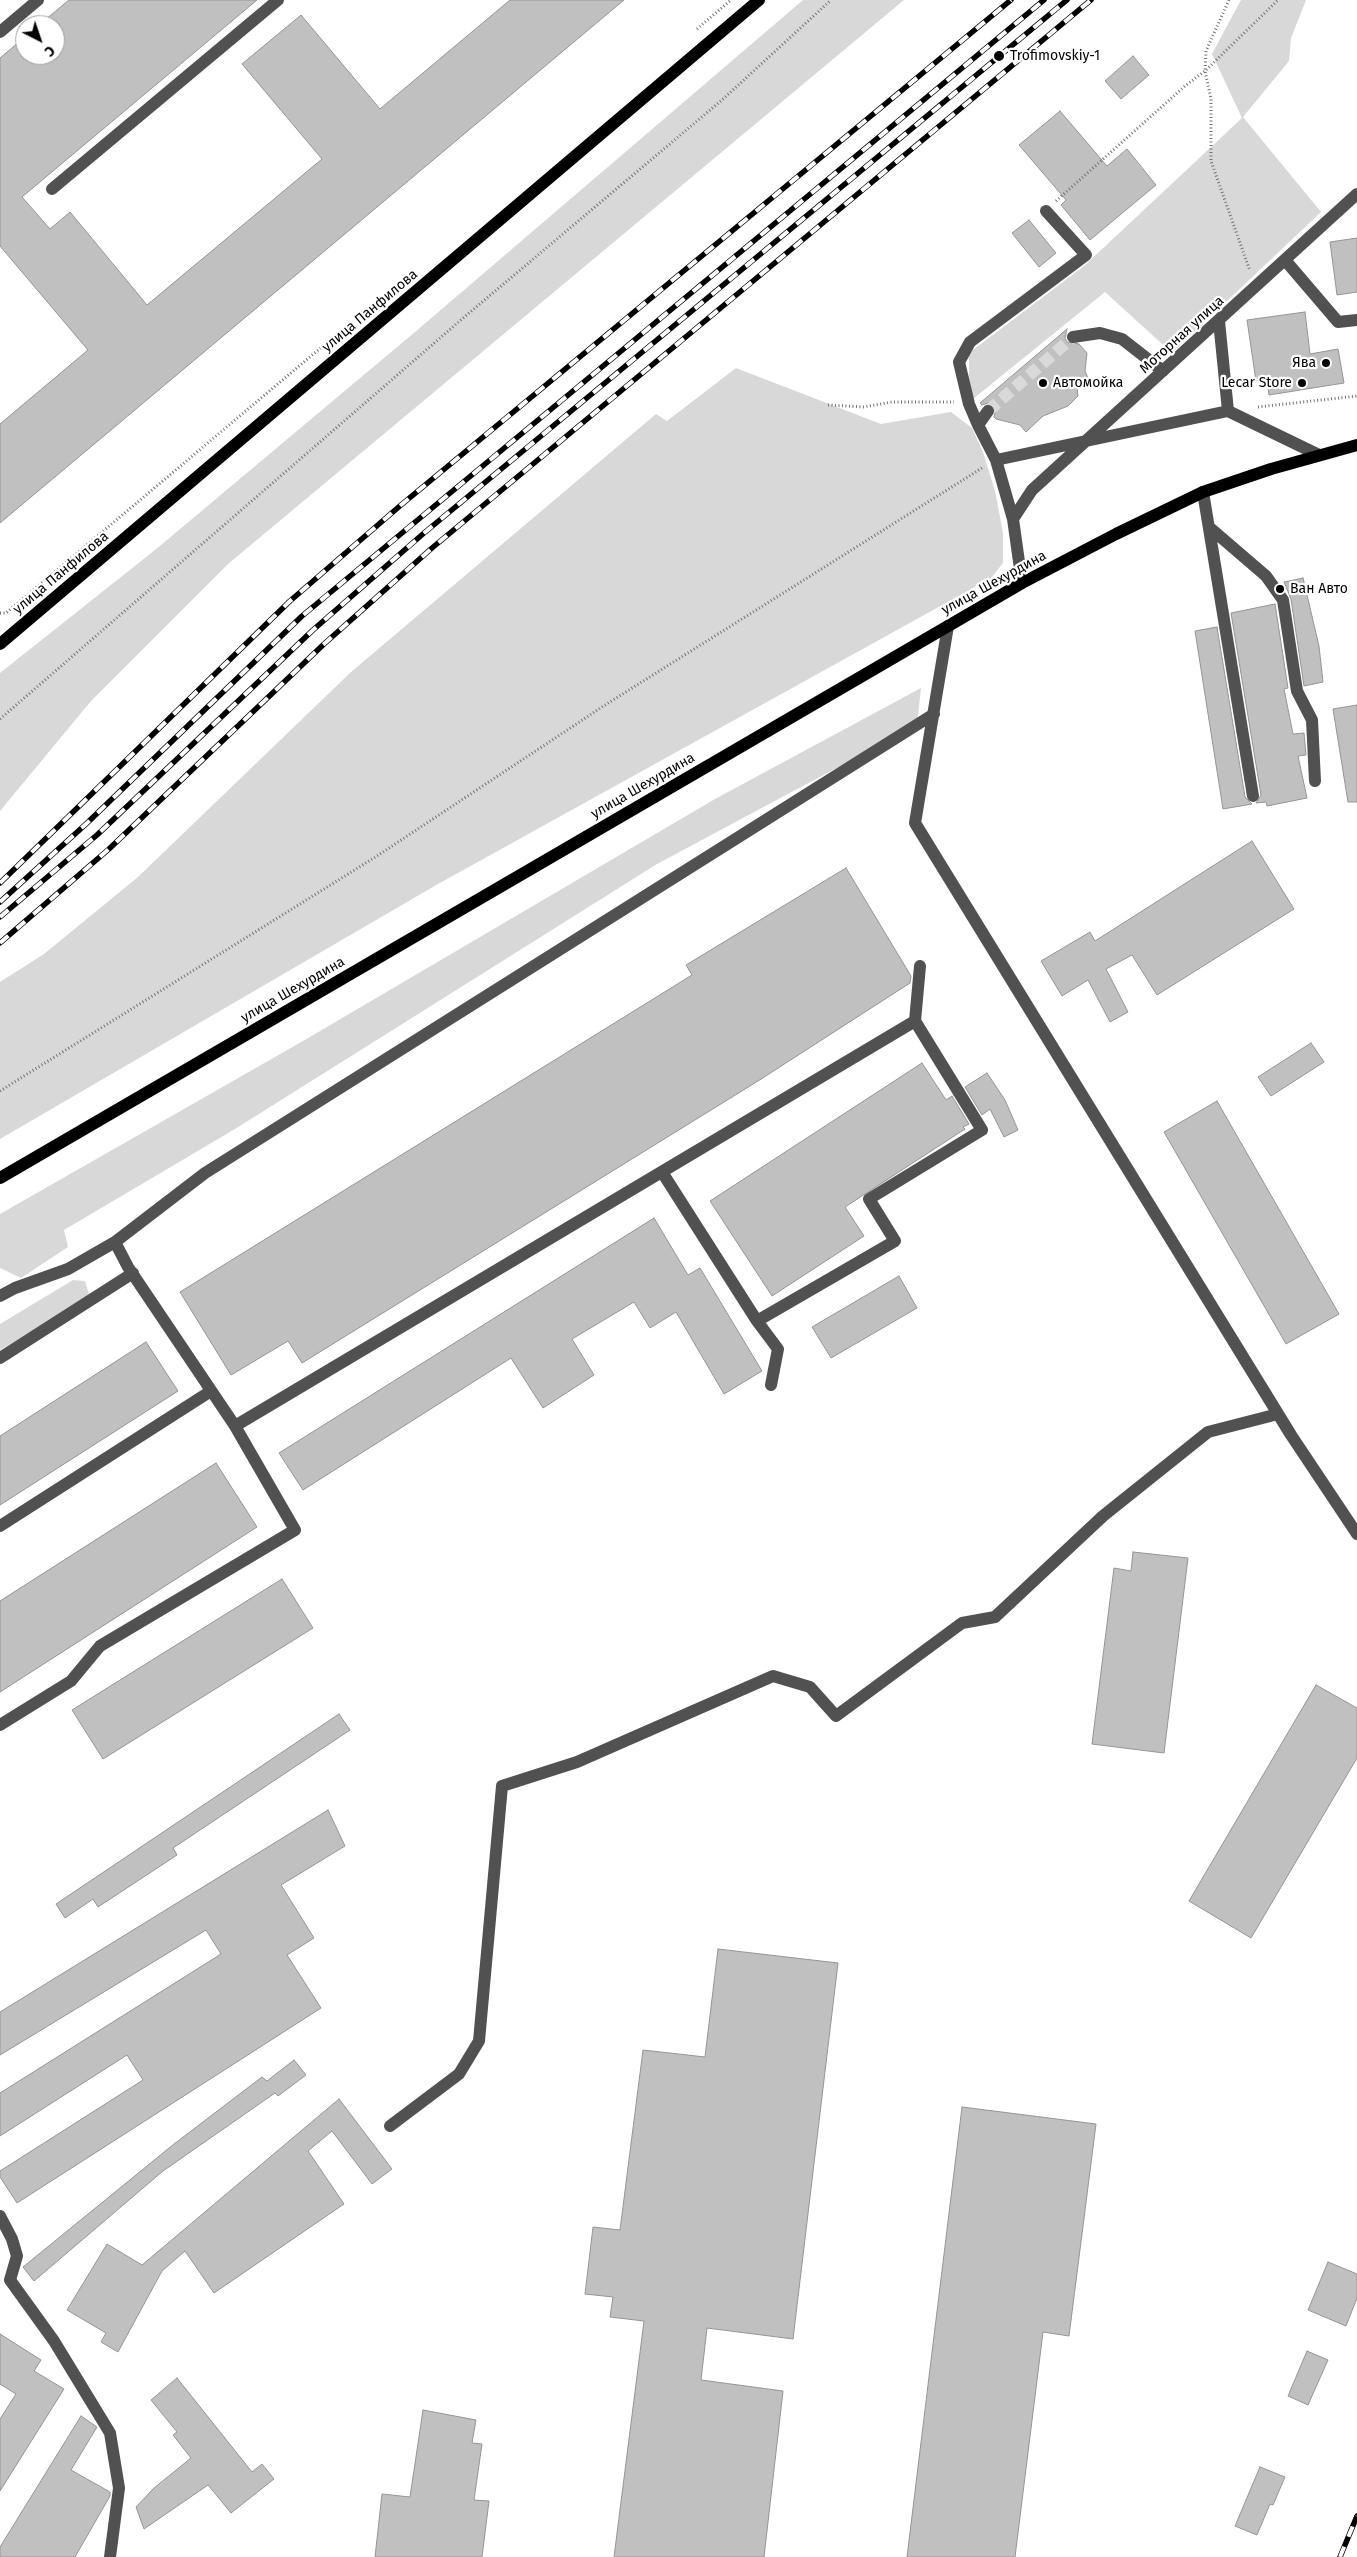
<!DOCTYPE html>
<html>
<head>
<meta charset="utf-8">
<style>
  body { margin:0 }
  #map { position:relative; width:1357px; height:2557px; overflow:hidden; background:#fff; font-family:"Fira Sans",sans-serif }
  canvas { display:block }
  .north { position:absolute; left:15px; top:15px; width:50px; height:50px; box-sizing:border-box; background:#fff; border:1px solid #999; border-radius:50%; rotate:139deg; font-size:14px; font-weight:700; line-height:20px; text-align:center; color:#000 }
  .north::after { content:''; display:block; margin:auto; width:18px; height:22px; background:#000; clip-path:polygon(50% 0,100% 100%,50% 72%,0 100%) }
</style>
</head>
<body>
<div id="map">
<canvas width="1357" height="2557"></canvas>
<div class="north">С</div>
</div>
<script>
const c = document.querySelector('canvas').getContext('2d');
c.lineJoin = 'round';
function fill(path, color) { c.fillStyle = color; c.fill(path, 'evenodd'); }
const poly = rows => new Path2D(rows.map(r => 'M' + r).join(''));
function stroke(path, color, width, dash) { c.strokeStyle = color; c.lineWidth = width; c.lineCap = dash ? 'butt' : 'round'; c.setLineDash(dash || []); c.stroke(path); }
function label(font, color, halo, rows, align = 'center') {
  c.font = font + ' "Fira Sans",sans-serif'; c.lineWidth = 4.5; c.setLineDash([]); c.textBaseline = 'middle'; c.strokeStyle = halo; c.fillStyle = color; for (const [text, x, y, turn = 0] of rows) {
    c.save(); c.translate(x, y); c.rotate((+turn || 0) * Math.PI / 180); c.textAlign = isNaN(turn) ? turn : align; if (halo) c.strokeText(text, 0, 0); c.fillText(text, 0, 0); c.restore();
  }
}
fill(poly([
  [803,0,904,0,228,564,91,701,0,811,0,673,155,550,415,332],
  [1241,0,1306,0,1291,38,1289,61,1243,117,1321,212,1172,353,1105,292,973,399,969,376,969,353,1084,266,1242,118,1212,54],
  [736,368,881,424,951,412,972,428,983,452,995,491,1003,533,1003,563,991,578,438,884,0,1139,0,982,44,954,138,877,351,672,656,414,667,421],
  [921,688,917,725,657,864,235,1129,64,1230,68,1247,21,1278,0,1268,0,1214,303,1041,715,799],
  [73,1280,85,1281,90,1298,0,1350,0,1324]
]), '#d8d8d8');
const building = poly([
  [69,0,257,0,22,197,50,229,70,212,147,305,322,159,242,64,301,15,380,109,510,0,624,0,0,523,0,424,88,350,0,246,0,58,25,37,25,55,55,55,55,25,39,25,69,0],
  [1133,56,1149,75,1121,99,1105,81,1133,56],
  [1060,111,1107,166,1127,149,1156,185,1090,240,1061,205,1066,200,1019,145,1060,111],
  [1029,220,1056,253,1039,267,1012,233,1029,220],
  [1357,238,1357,292,1337,295,1330,242,1357,238],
  [1305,312,1310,354,1338,349,1344,383,1269,395,1267,379,1256,381,1247,320,1305,312],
  [1067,329,1065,338,1067,342,1079,344,1087,353,1085,371,1088,378,1077,388,1078,396,1068,406,1043,416,1026,432,1020,425,996,419,994,417,996,408,993,405,988,403,982,405,980,403,1067,329],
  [1303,578,1319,646,1323,682,1304,686,1291,599,1284,582,1303,578],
  [1275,604,1288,688,1284,689,1293,734,1304,733,1306,755,1298,756,1307,798,1267,806,1266,802,1256,803,1261,795,1231,613,1275,604],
  [1217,627,1245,797,1252,804,1223,809,1195,631,1217,627],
  [1357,705,1357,802,1348,802,1333,709,1357,705],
  [1252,841,1294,909,1157,995,1132,955,1106,969,1128,1012,1110,1022,1088,980,1062,996,1041,961,1090,932,1095,941,1252,841],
  [846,868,911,976,910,983,758,1081,302,1363,288,1341,231,1375,180,1292,692,975,686,965,846,868],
  [1311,1043,1324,1062,1271,1096,1258,1077,1311,1043],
  [922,1063,946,1100,952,1096,969,1124,963,1127,965,1129,845,1207,864,1236,772,1296,710,1201,922,1063],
  [987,1073,1005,1100,1018,1130,1004,1137,990,1109,982,1115,965,1087,987,1073],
  [1217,1101,1339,1314,1286,1344,1164,1132,1217,1101],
  [654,1218,688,1275,700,1268,762,1371,724,1394,676,1312,650,1328,634,1302,572,1339,594,1375,543,1408,511,1358,303,1490,279,1453,654,1218],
  [899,1276,917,1308,831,1358,812,1327,899,1276],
  [146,1342,178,1391,0,1505,0,1436,146,1342],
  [216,1463,257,1527,0,1692,0,1601,216,1463],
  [1133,1552,1188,1558,1164,1753,1092,1744,1114,1568,1131,1571,1133,1552],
  [282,1579,313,1628,103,1759,72,1710,282,1579],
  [1316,1685,1357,1708,1357,1758,1251,1938,1189,1901,1316,1685],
  [339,1714,350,1730,173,1848,177,1855,98,1907,93,1899,65,1918,56,1904,339,1714],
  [328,1810,345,1846,281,1885,314,1938,287,1955,321,2008,17,2203,0,2177,0,2171,143,2080,127,2055,0,2136,0,2093,221,1954,206,1930,0,2055,0,2012,328,1810],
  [718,1949,838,1963,793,2339,707,2328,701,2380,783,2391,764,2557,614,2557,644,2321,610,2317,613,2297,585,2294,593,2227,620,2230,643,2050,705,2057,718,1949],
  [294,2060,306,2075,278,2096,275,2093,163,2171,34,2281,23,2267,174,2144,262,2077,267,2081,294,2060],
  [339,2099,392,2169,372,2184,332,2131,308,2151,344,2204,214,2293,185,2251,162,2271,118,2352,101,2342,106,2333,67,2310,107,2244,142,2265,339,2099],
  [962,2107,1096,2124,1069,2336,1043,2332,1015,2557,907,2557,962,2107],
  [1328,2262,1357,2274,1357,2298,1346,2326,1308,2310,1328,2262],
  [0,2334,41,2360,34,2371,64,2389,0,2491,0,2419,16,2394,0,2384,0,2334],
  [1307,2351,1328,2360,1308,2405,1288,2396,1307,2351],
  [177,2378,252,2472,262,2464,274,2479,231,2513,208,2485,144,2529,136,2507,154,2488,191,2458,173,2435,177,2432,151,2400,177,2378],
  [423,2410,476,2420,472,2443,482,2444,474,2500,489,2501,482,2557,375,2557,382,2494,410,2497,423,2410],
  [81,2416,97,2427,71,2470,110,2492,110,2496,75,2557,0,2557,0,2547,81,2416],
  [1260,2467,1285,2477,1273,2505,1270,2504,1257,2535,1235,2526,1260,2467]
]);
fill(building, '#c0c0c0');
stroke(building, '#959595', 1);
stroke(poly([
  [988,411,1073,337]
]), '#d9d9d9', 12, [12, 6]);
stroke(poly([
  [1229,0,1206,51,1205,71,1211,99,1211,161,1250,271],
  [697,29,731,0],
  [1056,201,1185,86,1205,71,1278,0],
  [828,405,864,407,892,402,954,402],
  [1258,407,1357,396],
  [0,613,6,613,349,324],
  [0,719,462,319,722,100,831,0],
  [0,1091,377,856,602,707,982,468]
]), '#737373', 3, [1, 2.5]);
stroke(poly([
  [0,32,38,0],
  [52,189,278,0],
  [1285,260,1338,322,1357,320],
  [1219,321,1228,411,1319,455],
  [1073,337,1100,333,1122,339,1163,371],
  [988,411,978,425,996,460,1013,519],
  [978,425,969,404,959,362,970,342,1086,255,1046,211],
  [996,460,1228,411],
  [1203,492,1253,796],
  [1209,527,1266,576,1283,600,1297,691,1312,720,1315,781],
  [1022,583,1013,519,1032,490,1357,194],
  [948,626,915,823,1291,1435,1357,1534],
  [915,1021,920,966],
  [0,1296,15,1288,68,1269,115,1242,205,1173,934,714],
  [757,1321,778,1349,771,1385],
  [0,1358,133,1273],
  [235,1426,915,1021,982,1130,869,1199,895,1241,757,1321,662,1172],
  [0,1526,211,1391],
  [0,1725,71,1681,100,1646,295,1530,235,1426,128,1267,115,1242],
  [390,2126,459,2074,479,2041,502,1786,577,1762,773,1676,810,1687,836,1716,962,1623,995,1617,1103,1516,1208,1432,1278,1414],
  [0,2216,12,2239,17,2256,10,2280,54,2341,110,2433,119,2488,110,2557]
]), '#515151', 12);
stroke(poly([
  [0,644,759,0],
  [0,1178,1022,583,1116,534,1203,492,1271,469,1357,445]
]), '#000', 12);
const rail = poly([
  [0,883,290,601,401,505,1011,0],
  [0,902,86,824,302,616,1044,0],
  [0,917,97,835,313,630,424,533,1067,0],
  [0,943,109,849,324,644,432,548,1091,0],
  [1340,2557,1357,2516]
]);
stroke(rail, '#000', 5.5);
stroke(rail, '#fff', 4, [11]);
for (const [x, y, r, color] of [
  [999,56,6,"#000"],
  [1326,363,5,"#000"],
  [1043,383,5,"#000"],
  [1302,383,5,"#000"],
  [1280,589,5,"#000"]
]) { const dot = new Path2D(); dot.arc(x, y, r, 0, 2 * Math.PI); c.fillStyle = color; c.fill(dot); stroke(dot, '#fff', 2); }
label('14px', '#000', '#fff', [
  ["Trofimovskiy-1",1010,56],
  ["Ява",1316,363,"right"],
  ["Автомойка",1053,383],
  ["Lecar Store",1292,383,"right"],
  ["Ван Авто",1290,589]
], 'left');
label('14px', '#000', '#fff', [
  ["улица Панфилова",370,311,-40],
  ["Моторная улица",1182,335,-42],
  ["улица Панфилова",61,573,-40],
  ["улица Шехурдина",994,583,-29],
  ["улица Шехурдина",643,786,-30],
  ["улица Шехурдина",293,990,-30]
]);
</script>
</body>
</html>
